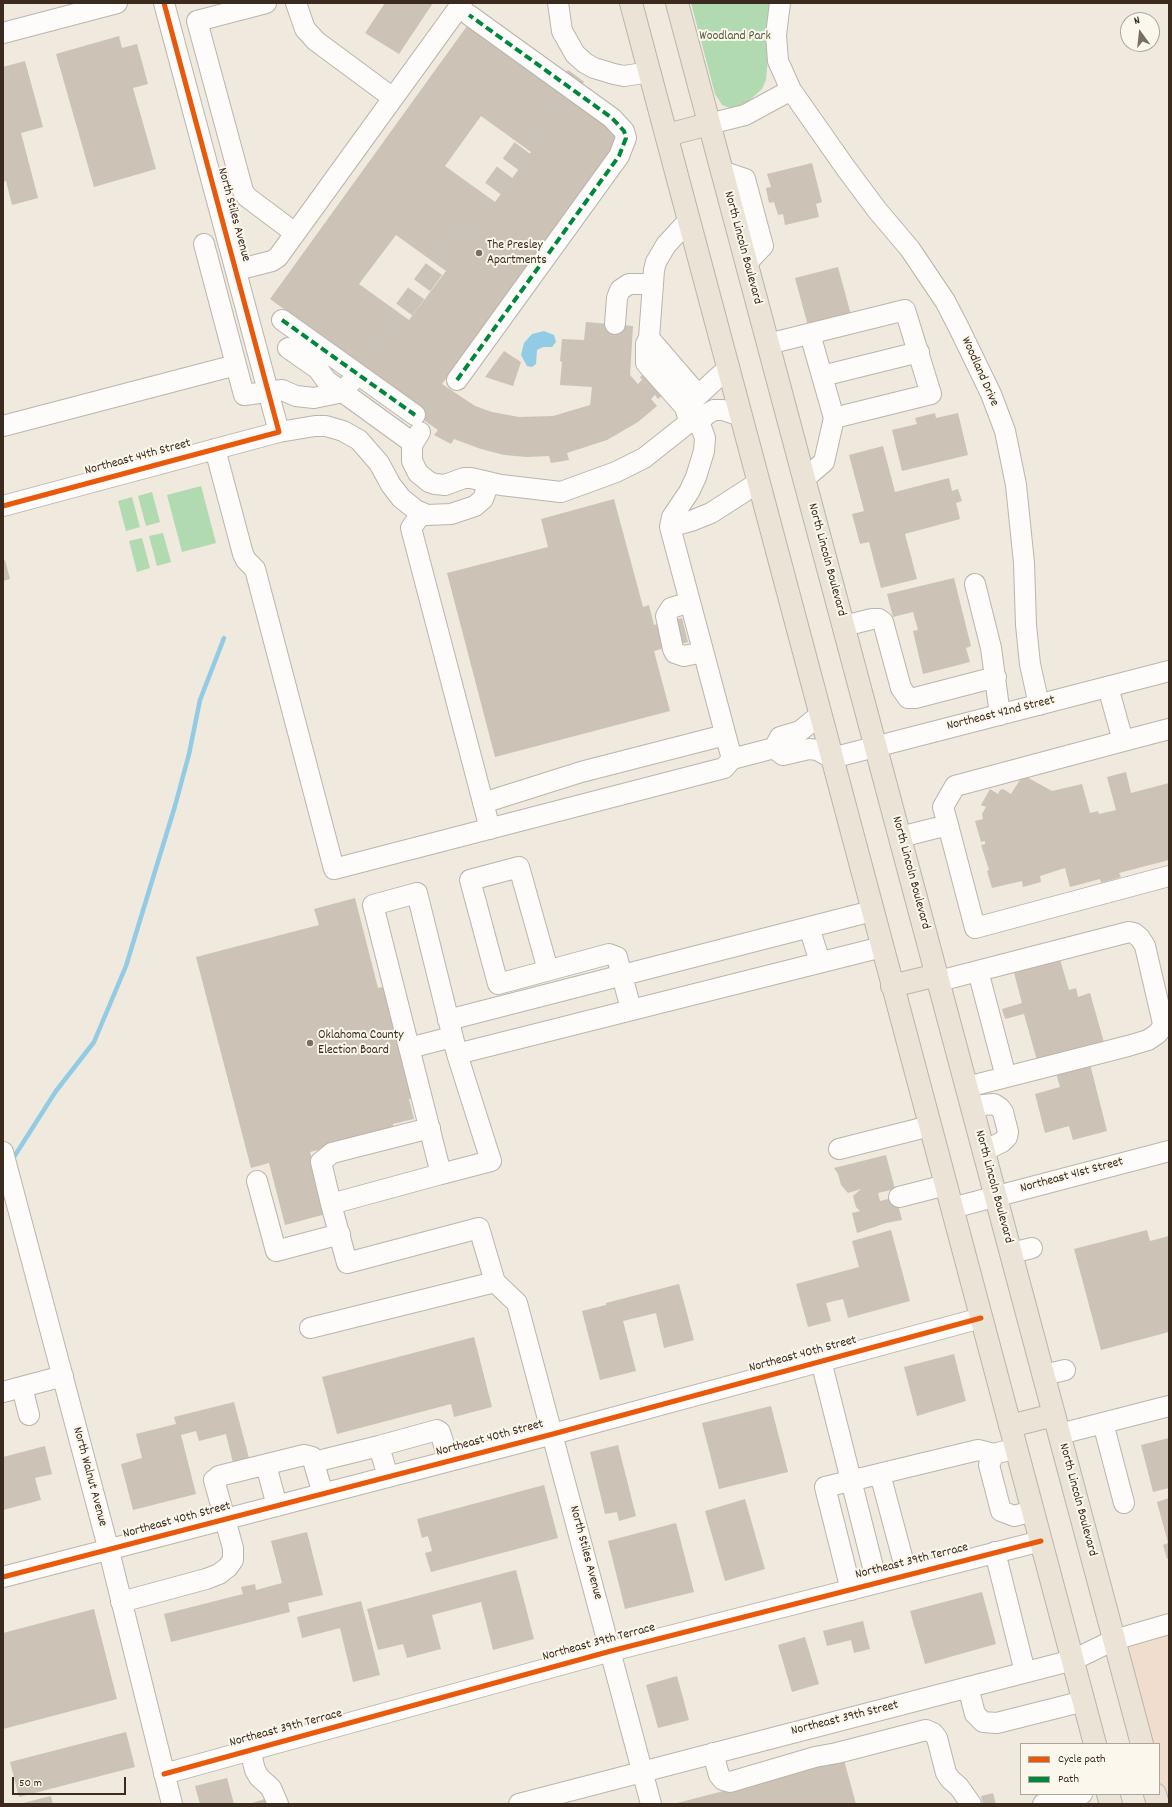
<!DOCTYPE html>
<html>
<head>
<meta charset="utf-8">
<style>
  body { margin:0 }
  #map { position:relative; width:1172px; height:1807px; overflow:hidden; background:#efe9de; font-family:Dekko,sans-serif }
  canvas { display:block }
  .frame { position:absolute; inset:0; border:4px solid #3b2a1e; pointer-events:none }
  .legend { position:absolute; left:1020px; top:1743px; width:140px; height:52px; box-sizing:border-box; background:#fbf7ec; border:1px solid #aea59a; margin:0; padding:5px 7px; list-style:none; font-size:12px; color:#3b2a1e }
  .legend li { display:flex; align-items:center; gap:8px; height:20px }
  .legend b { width:20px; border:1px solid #aea59a }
  .north { position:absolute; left:1120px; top:12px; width:40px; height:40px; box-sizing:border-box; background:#fbf7ec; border:1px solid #aea59a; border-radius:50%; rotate:345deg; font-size:11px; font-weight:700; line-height:16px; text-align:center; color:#3b2a1e }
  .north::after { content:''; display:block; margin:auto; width:14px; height:18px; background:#7a6d61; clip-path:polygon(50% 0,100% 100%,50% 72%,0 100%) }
  .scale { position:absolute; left:12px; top:1777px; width:114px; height:18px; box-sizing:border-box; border:2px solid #3b2a1e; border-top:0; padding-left:5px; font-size:12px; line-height:14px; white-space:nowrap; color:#3b2a1e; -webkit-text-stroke:3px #fbf7ec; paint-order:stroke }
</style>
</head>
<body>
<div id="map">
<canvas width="1172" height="1807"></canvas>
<div class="frame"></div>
<ul class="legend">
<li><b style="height:5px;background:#e8590c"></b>Cycle path</li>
<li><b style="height:5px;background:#00873e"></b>Path</li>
</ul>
<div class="north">N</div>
<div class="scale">50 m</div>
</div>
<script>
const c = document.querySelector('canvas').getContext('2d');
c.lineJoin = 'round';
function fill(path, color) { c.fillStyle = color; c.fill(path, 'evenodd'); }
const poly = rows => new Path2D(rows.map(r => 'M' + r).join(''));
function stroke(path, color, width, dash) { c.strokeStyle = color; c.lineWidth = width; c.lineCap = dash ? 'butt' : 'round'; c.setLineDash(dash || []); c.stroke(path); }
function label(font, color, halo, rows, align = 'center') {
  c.font = font + ' Dekko,sans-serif'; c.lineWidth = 4; c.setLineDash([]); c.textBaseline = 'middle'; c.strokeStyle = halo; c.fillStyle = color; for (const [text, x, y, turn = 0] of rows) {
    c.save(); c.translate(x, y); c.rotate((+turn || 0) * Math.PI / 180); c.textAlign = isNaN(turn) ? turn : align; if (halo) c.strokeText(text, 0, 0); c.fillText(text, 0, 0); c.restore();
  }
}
fill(poly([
  [1169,1631,1169,1804,1163,1804,1159,1787,1159,1744,1149,1744,1125,1643]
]), '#f1ddcd');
fill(poly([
  [691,3,773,3,766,80,762,89,741,108,730,108,722,105,715,94],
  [201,486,216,543,182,552,167,495],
  [152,492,160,522,146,526,138,496],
  [132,497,140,527,126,531,118,501],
  [163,533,171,562,157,566,149,536],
  [142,538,150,568,137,572,129,541]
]), '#b2dab1');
fill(poly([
  [544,331,554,335,556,342,552,347,543,347,537,350,536,364,532,367,527,366,521,355,524,343,532,334]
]), '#92cce4');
stroke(poly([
  [12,1160,56,1091,94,1042,126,966,175,806,189,754,200,700,224,638]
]), '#92cce4', 4.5);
fill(poly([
  [385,3,433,3,399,54,365,33],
  [467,26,621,137,442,384,475,406,492,412,519,417,553,416,590,405,592,387,560,385,562,362,560,361,562,339,584,340,586,322,633,326,630,375,638,384,642,380,640,377,660,359,679,381,658,399,655,395,651,399,657,406,638,422,607,440,567,453,569,460,551,463,549,456,527,457,504,455,481,449,454,439,451,444,434,435,438,430,418,416,423,409,270,299],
  [481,116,531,152,495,202,445,166],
  [396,235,446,271,409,320,359,284],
  [119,36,122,48,137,44,148,84,133,88,156,169,94,187,56,54],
  [25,61,43,127,21,133,38,198,12,205,6,181,3,182,3,67],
  [812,163,822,202,816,204,819,217,785,225,783,214,778,215,774,202,769,203,766,188,771,187,767,174],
  [838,267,851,315,808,326,795,278],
  [504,351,521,362,513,386,485,377],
  [935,413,936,418,958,413,968,455,902,471,892,430,917,424,915,418],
  [883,446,895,492,949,478,952,491,958,489,962,501,956,503,960,519,905,534,917,579,881,588,869,542,860,544,852,514,864,511,849,455],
  [614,499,643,607,649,605,654,625,682,618,688,642,654,651,670,711,495,757,447,573,548,547,541,519],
  [5,560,10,579,3,581,3,561],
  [954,578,971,646,966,648,970,662,923,674,913,631,918,630,913,612,893,617,887,594],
  [1126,772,1131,793,1169,783,1169,860,1119,873,1121,877,1101,883,1100,879,1070,887,1065,868,1040,876,1041,882,1023,887,1022,881,992,888,987,871,989,870,981,845,985,844,985,841,981,842,975,821,983,819,982,814,986,807,981,805,990,789,998,794,1000,790,1003,789,1011,794,1023,775,1052,791,1082,784,1090,813,1098,811,1099,814,1116,810,1107,777],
  [355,898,378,988,387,986,416,1097,409,1099,414,1119,393,1124,394,1130,310,1152,326,1214,285,1225,269,1163,251,1168,196,957,319,925,314,909],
  [1058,953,1069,990,1076,988,1078,997,1090,993,1105,1046,1038,1064,1024,1014,1005,1019,1002,1009,1022,1003,1012,965],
  [1090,1064,1107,1131,1073,1140,1069,1126,1045,1133,1035,1094,1060,1087,1056,1073],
  [886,1155,895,1189,878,1193,880,1201,896,1197,902,1220,886,1223,857,1233,852,1213,860,1211,856,1207,853,1196,861,1189,848,1193,841,1185,838,1174,834,1168],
  [891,1230,910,1301,848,1318,843,1299,826,1303,831,1321,808,1327,796,1284,859,1267,852,1241],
  [1147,1230,1150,1241,1169,1236,1169,1332,1101,1350,1074,1249],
  [679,1284,694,1340,664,1348,656,1313,623,1321,636,1371,600,1380,582,1311,606,1305,606,1303],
  [474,1337,492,1407,454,1417,451,1404,337,1434,322,1377],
  [954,1354,966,1401,917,1416,904,1367],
  [234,1402,249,1458,233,1463,226,1434,199,1441,196,1431,181,1435,196,1494,133,1510,121,1464,142,1458,136,1434,176,1424,174,1417],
  [771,1406,788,1472,719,1489,702,1423],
  [1169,1438,1169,1488,1153,1492,1141,1445],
  [618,1445,636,1516,619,1521,617,1512,605,1514,590,1452],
  [45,1446,52,1474,35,1478,41,1500,3,1510,3,1457],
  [544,1485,558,1538,431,1572,425,1553,432,1551,428,1536,422,1538,417,1519],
  [1169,1498,1169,1559,1167,1559,1163,1545,1168,1543,1157,1502],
  [745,1499,765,1569,725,1581,705,1511],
  [676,1523,694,1592,625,1609,608,1541],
  [307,1532,323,1595,288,1603,290,1612,171,1642,164,1614,243,1594,241,1587,255,1584,256,1590,282,1583,271,1541],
  [516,1570,534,1639,493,1650,481,1602,432,1615,441,1649,407,1658,403,1644,378,1650,367,1609],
  [982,1592,996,1644,925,1664,910,1611],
  [361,1601,380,1675,353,1682,340,1628,302,1638,297,1617],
  [94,1609,117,1699,3,1729,3,1633],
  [863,1621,870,1649,854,1653,851,1640,827,1646,823,1631],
  [805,1637,819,1684,792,1692,778,1645],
  [677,1676,689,1720,658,1728,646,1685],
  [126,1732,135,1767,19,1797,10,1762],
  [844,1760,856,1804,677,1804,677,1803],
  [227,1778,234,1804,200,1804,195,1786],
  [993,1793,996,1804,983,1804,981,1796],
  [51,1796,53,1804,23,1804,23,1803],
  [274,1796,276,1804,249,1804]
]), '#cdc2b6');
stroke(poly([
  [351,382,578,73]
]), '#cbc3b8', 20, [20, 10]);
const minor = poly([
  [164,3,279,432],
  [266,3,197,21,243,191,247,197,295,233],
  [296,3,305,29,316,41,393,98],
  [558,3,562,31,575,54,585,63,594,68,614,74,624,76,650,72],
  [3,33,117,3],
  [791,90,845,167,877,210,910,249,945,301,959,328,991,394,1005,431,1016,485,1024,563,1026,625,1030,664,1039,705],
  [709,124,745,115,791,90,778,61,776,35,780,3],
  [721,171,745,179,763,246,746,264],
  [689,220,666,245,656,262,654,270,649,338,698,395],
  [204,244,244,395,282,390,296,396,314,398,343,392,351,382],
  [237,270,272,261,278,257,462,3],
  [282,320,415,415],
  [615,324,617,298,620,290,629,284,653,284],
  [810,334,834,418],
  [649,338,646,344,646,363,685,407,687,414,692,420,701,427,705,438,704,451,696,477,689,492,672,517,670,527,732,759],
  [768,344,905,310,931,394,834,418,824,462,804,479],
  [288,348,318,369,326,380,413,443],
  [822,376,919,352],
  [457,380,619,156,626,138,624,131,612,118,469,15],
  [689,404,729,367],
  [697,424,707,414,714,410,723,410,741,416],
  [3,426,236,365],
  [420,432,412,445,412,461,418,473,429,482,435,484,445,485,464,478,471,478,501,485,561,492,616,472,644,458,692,420],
  [215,449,243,554,246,560,255,569,334,869,724,768,732,759,774,748,780,737,800,731,821,714],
  [3,506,279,432,315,426,326,426,343,431,359,440,379,463,391,485,401,498,416,510,427,515,451,514,475,506,483,499,489,483],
  [422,513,411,528,490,829],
  [670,527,691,521,711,513,759,482],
  [975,584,991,648,1000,715],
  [690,602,671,608,666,616,673,649,675,653,684,656,703,652],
  [844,626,872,619,879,619,883,622,901,688,908,698,915,698,996,677],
  [1108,687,1123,741,1169,729],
  [774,748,783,755,809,749,817,750,832,758,1169,671],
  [483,803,581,772,725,735],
  [948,825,975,928,1169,876],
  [900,837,948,825,943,807,955,786,1123,741],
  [417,893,457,1054,491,1161,441,1174,373,905,417,893],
  [809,927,820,962],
  [548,970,519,867,470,880,498,984,609,954,617,957,631,1009],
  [978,971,1006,1077],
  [939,981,1129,932,1134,933,1140,938,1145,946,1162,1019,1163,1027,1157,1034,1148,1040,1128,1046,967,1087],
  [448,1020,872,911],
  [409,1048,452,1037],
  [457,1054,882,947],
  [972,1106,994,1104,1000,1108,1003,1112,1008,1132,1007,1137,1002,1142,984,1151],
  [430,1128,332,1153,321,1162,331,1204,441,1174],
  [839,1149,930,1126],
  [3,1152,109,1551,172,1804],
  [257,1181,276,1251,340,1234],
  [899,1197,946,1185],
  [952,1208,1169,1151],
  [1011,1253,1032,1248],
  [495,1282,517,1303,651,1804],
  [310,1328,495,1282,479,1228,347,1263,331,1204],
  [821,1361,877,1583],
  [1044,1375,1065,1370],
  [22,1387,29,1415],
  [3,1392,63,1376],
  [1103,1423,1124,1503],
  [1060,1434,1169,1406],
  [379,1446,437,1430,440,1432,449,1461],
  [994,1454,989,1465,1001,1511,1014,1516,1033,1511],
  [314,1462,379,1446,388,1477],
  [266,1465,277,1506],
  [880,1474,907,1575],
  [995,1552,1025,1672],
  [3,1577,553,1434,981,1318],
  [851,1590,825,1487,978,1450,994,1454,1016,1448],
  [121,1602,206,1579,219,1574,228,1567,233,1560,233,1548,214,1480,219,1476,304,1455,312,1457,323,1494],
  [968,1687,975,1714,983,1722,997,1723,1084,1701],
  [250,1750,255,1770,259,1777,271,1788,278,1804],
  [713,1753,719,1775,723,1780,730,1782,815,1757,837,1753,926,1730,933,1733,937,1738,946,1773,950,1779,959,1787,971,1804],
  [164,1774,611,1651,1041,1541],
  [519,1804,1073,1660,1114,1640,1169,1624],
  [1043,1804,1082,1794]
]);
const major = poly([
  [631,3,1095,1744],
  [677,3,1142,1744],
  [667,135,709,124],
  [892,986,937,975],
  [1010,1426,1054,1415],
  [1108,1794,1111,1804],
  [1155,1794,1158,1804]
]);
stroke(minor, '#bab5ac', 22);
stroke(major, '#bab5ac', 24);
stroke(minor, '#fdfcfa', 20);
stroke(major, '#eae3d6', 22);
stroke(poly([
  [282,320,415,415],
  [457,380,619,156,626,138,624,131,612,118,469,15]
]), '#00873e', 4, [8, 4]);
stroke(poly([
  [3,506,279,432,164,3],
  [3,1577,553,1434,981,1318],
  [164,1774,611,1651,1041,1541]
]), '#e8590c', 5);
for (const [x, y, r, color] of [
  [479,253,4,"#7a6d61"],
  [310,1043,4,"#7a6d61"]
]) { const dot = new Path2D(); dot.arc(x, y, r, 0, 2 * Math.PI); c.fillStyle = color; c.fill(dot); stroke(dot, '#fbf7ec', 1.5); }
label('13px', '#505b3f', '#fbf7ec', [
  ["Woodland Park",735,37]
]);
label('13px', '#3b2a1e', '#fbf7ec', [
  ["North Stiles Avenue",233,215,75],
  ["North Lincoln Boulevard",742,248,75],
  ["Woodland Drive",979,372,66],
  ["Northeast 44th Street",138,458,-15],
  ["North Lincoln Boulevard",826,560,75],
  ["Northeast 42nd Street",1001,714,-14],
  ["North Lincoln Boulevard",910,873,75],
  ["Northeast 41st Street",1072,1176,-15],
  ["North Lincoln Boulevard",993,1187,75],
  ["Northeast 40th Street",803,1355,-15],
  ["Northeast 40th Street",490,1439,-15],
  ["North Walnut Avenue",89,1477,75],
  ["North Lincoln Boulevard",1077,1500,75],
  ["Northeast 40th Street",177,1521,-15],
  ["North Stiles Avenue",585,1553,75],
  ["Northeast 39th Terrace",912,1562,-14],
  ["Northeast 39th Terrace",599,1643,-15],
  ["Northeast 39th Street",845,1719,-14],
  ["Northeast 39th Terrace",286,1729,-15]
]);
label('13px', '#3b2a1e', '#fbf7ec', [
  ["The Presley",487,246],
  ["Apartments",487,261],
  ["Oklahoma County",318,1036],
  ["Election Board",318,1051]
], 'left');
</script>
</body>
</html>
